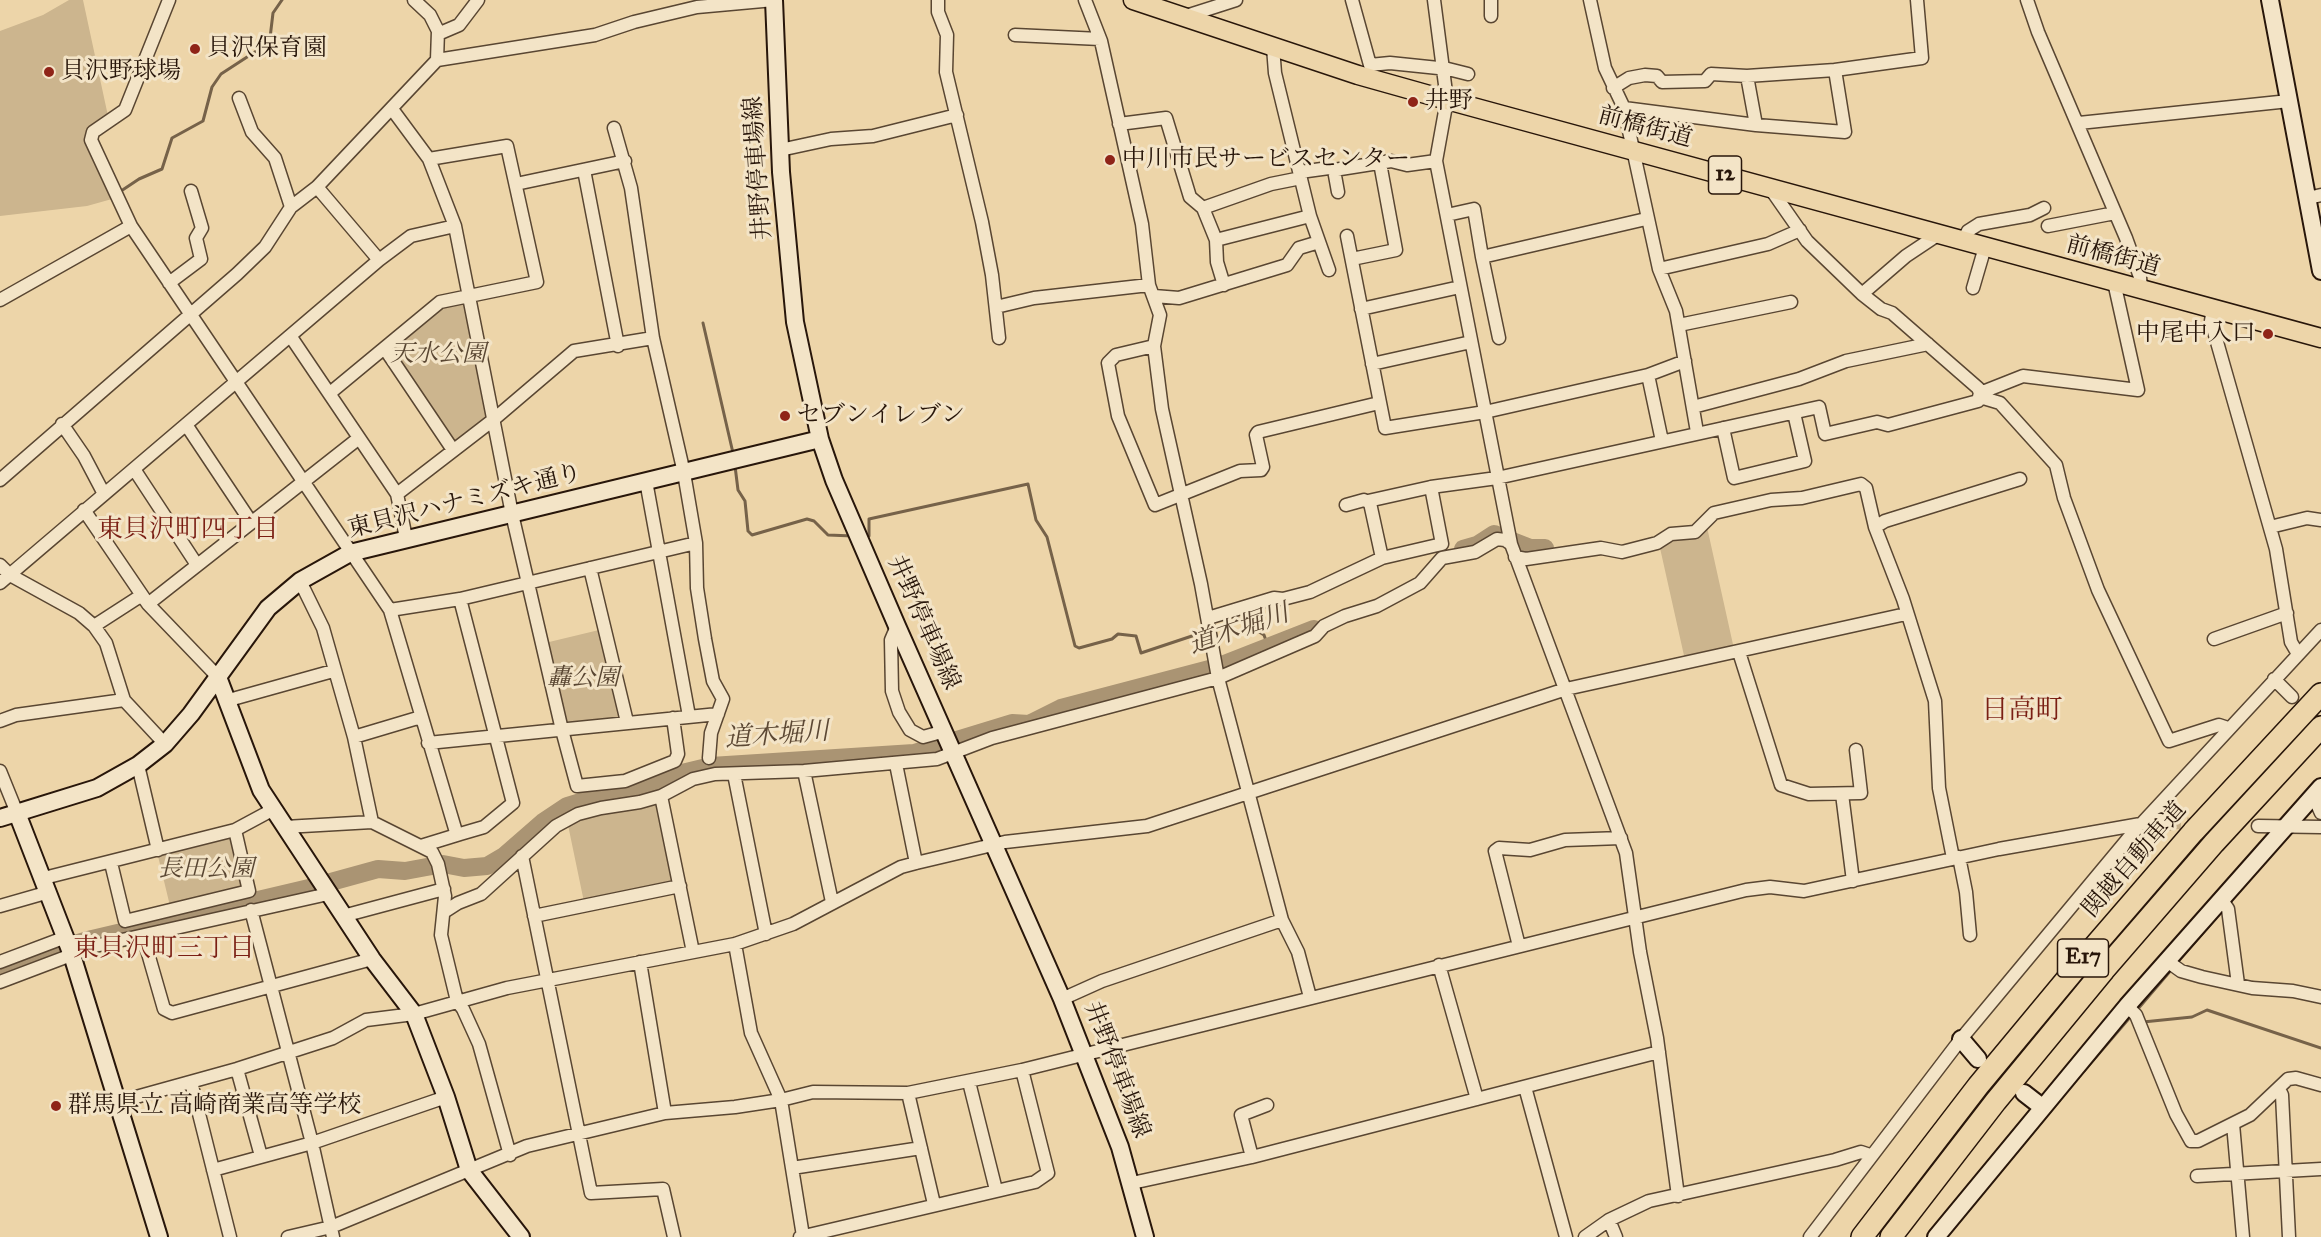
<!DOCTYPE html>
<html>
<head>
<meta charset="utf-8">
<style>
  body { margin:0 }
  canvas { display:block; background:#edd5a9 }
</style>
</head>
<body>
<canvas width="2321" height="1237"></canvas>
<script>
const c = document.querySelector('canvas').getContext('2d');
c.lineJoin = 'round';
function fill(path, color) { c.fillStyle = color; c.fill(path, 'evenodd'); }
const poly = rows => new Path2D(rows.map(r => 'M' + r).join(''));
function stroke(path, color, width, dash) { c.strokeStyle = color; c.lineWidth = width; c.lineCap = dash ? 'butt' : 'round'; c.setLineDash(dash || []); c.stroke(path); }
function label(font, color, halo, rows, align = 'center') {
  c.font = font + ' "IM FELL Great Primer","Noto Serif JP",serif'; c.lineWidth = 6; c.setLineDash([]); c.textBaseline = 'middle'; c.strokeStyle = halo; c.fillStyle = color; for (const [text, x, y, turn = 0] of rows) {
    c.save(); c.translate(x, y); c.rotate((+turn || 0) * Math.PI / 180); c.textAlign = isNaN(turn) ? turn : align; if (halo) c.strokeText(text, 0, 0); c.fillText(text, 0, 0); c.restore();
  }
}
fill(poly([
  [69,0,83,0,108,116,84,137,112,199,87,206,0,216,0,31,43,15],
  [462,302,465,304,487,417,486,421,456,442,452,441,392,352,393,346,438,309],
  [1707,527,1734,649,1685,660,1660,548,1673,539,1700,537],
  [599,630,620,715,618,720,568,724,564,721,545,643],
  [656,802,675,880,671,884,584,902,568,825,579,817],
  [228,837,231,840,241,885,239,890,170,906,158,856]
]), '#ccb58e');
stroke(poly([
  [121,191,139,179,162,169,172,138,203,121,212,87,221,74,264,46,270,38,273,13,282,0],
  [703,323,733,453],
  [735,466,738,490,745,501,748,531,752,535,807,519,814,521,828,535,853,536],
  [866,536,869,536,869,519,1028,484,1036,520,1047,537,1075,646,1079,648,1112,639,1118,634,1136,636,1141,653,1198,634,1205,626],
  [1234,616,1264,635,1269,649],
  [2176,964,2215,919],
  [2137,1010,2172,969],
  [2143,1022,2192,1017,2207,1010,2321,1048],
  [2084,1071,2132,1015]
]), '#766249', 3);
stroke(poly([
  [1463,549,1477,545,1494,534,1530,548,1545,548],
  [0,972,54,950,92,939,309,888,378,869,405,871,443,864,464,868,487,866,504,856,543,822,567,806,593,798,633,794,682,773,711,766,914,753,1012,723,1029,724,1061,708,1217,667,1314,629]
]), '#aa9473', 18);
stroke(poly([
  [2169,823,2201,824]
]), '#c6af89', 12, [12, 6]);
const street = poly([
  [169,0,125,110,93,132,91,140,131,226,390,610,456,832,460,834,484,827,513,803,460,599],
  [414,0,430,15,438,31,437,60],
  [938,0,938,12,947,35,946,72,982,222,992,275,999,338],
  [1085,0,1101,41,1142,224,1149,285,1160,315,1154,346,1162,409,1201,584,1218,678,1282,920,1298,952,1310,997],
  [1352,0,1370,65,1390,63,1448,69,1468,74],
  [1434,0,1447,100,1436,161,1511,544],
  [1590,0,1605,68,1624,108,1659,269,1676,311,1697,432],
  [2027,0,2038,32,2126,238,2140,277,2141,289],
  [1491,16,1491,0],
  [1183,17,1236,0],
  [438,34,459,25,478,0],
  [1015,35,1100,39],
  [1273,47,1275,73,1310,216,1329,270],
  [1747,76,1756,125],
  [1613,88,1629,78,1645,75,1657,76,1662,82,1705,81,1711,74,1747,76,1835,70,1922,58,1917,0],
  [239,98,252,132,275,158,291,207],
  [1624,108,1756,125,1845,132,1835,70],
  [392,109,429,159,455,226,512,514,562,730,577,786,625,781,675,761,678,754,673,718],
  [2079,123,2289,101],
  [1119,124,1166,118,1190,197,1203,208,1216,240,1217,262,1224,285],
  [614,128,631,188,653,338,684,473,696,543,697,588,705,639,713,681,723,699,711,733,709,758],
  [780,150,831,139,873,136,957,115],
  [584,170,618,346],
  [1300,172,1329,168,1334,170],
  [516,184,625,161],
  [317,187,379,260],
  [1770,188,1807,241,1862,294,1881,309,1892,313,1978,388,1980,393],
  [1338,192,1334,170,1391,161,1407,165,1436,161],
  [2308,198,2321,195],
  [1203,208,1271,184,1301,178],
  [1447,215,1474,209,1482,257],
  [2048,226,2115,213],
  [1347,236,1385,428,1485,412,1648,375,1685,361],
  [1216,240,1310,216],
  [1963,241,1968,231,1979,224,2030,215,2044,208],
  [1352,259,1396,250,1380,163],
  [1659,269,1768,244,1800,230],
  [169,283,201,259,196,238,202,228,191,191],
  [1973,288,1985,247],
  [1862,294,1906,256,1939,234],
  [1154,296,1179,298,1287,265,1299,248,1319,242],
  [0,300,131,226],
  [996,307,1034,298,1149,285],
  [2213,308,2211,321,2276,549,2291,642,2298,654],
  [1361,309,1460,287],
  [1679,325,1791,302],
  [291,337,397,494,406,538],
  [1499,338,1482,257,1646,219],
  [1154,346,1116,355,1108,363,1118,416,1155,505,1240,471,1261,470,1263,467,1256,435,1258,432,1379,403],
  [385,349,453,450],
  [1372,364,1471,342],
  [1648,375,1662,441],
  [330,393,440,302,537,282,507,146,429,159],
  [1980,397,2000,403,2056,465,2064,498,2098,590,2169,741,2219,725,2228,728],
  [1693,407,1799,379,1846,361,1928,344],
  [62,424,84,456,104,494],
  [187,426,251,522],
  [1723,428,1734,478,1805,461,1794,413],
  [134,469,197,565],
  [0,480,237,274,265,247,291,207,317,187,437,60,595,35,634,22,697,7,774,0],
  [646,481,689,716],
  [397,494,493,420,574,351,653,338],
  [1368,501,1431,487,1497,478,1819,407,1825,434,1877,422,1888,425,1978,401,1980,393,2023,376,2138,390,2114,282],
  [1346,505,1364,500,1370,503,1382,558],
  [84,510,148,604,218,677],
  [1875,527,1885,521,2020,479],
  [2270,527,2307,518,2321,520],
  [1515,557,1526,559,1601,548,1622,552,1657,543,1671,534,1695,532,1714,513,1771,500,1802,498,1861,484,1866,488,1875,527,1903,599,1935,701,1939,788,1953,858],
  [0,565,10,575,79,613,94,626,106,643,124,700,165,744],
  [590,568,627,722],
  [300,581,323,628,354,737,372,822],
  [0,583,379,260,411,236,455,226],
  [148,604,359,438],
  [390,610,460,599,696,543],
  [1208,618,1274,598,1283,599,1310,592,1382,558,1442,544,1431,487],
  [94,626,142,595],
  [897,626,891,640,892,691,899,712,910,730,923,737,945,731],
  [2214,639,2287,613],
  [1739,652,1781,785,1809,794,1861,793,1856,750],
  [2274,679,2292,697],
  [229,700,333,671],
  [0,721,16,715,124,700],
  [354,737,421,717],
  [428,743,718,714],
  [896,764,916,863],
  [138,765,158,850],
  [0,771,17,813],
  [804,771,832,902],
  [734,774,766,934],
  [1842,794,1853,881],
  [2313,795,2321,813],
  [661,796,693,952],
  [2258,826,2321,827],
  [285,827,372,822,432,852,438,864,445,896,441,935,457,1001,463,1009,479,1044,510,1155],
  [421,846,460,834],
  [522,856,591,1193,663,1189,674,1237],
  [1959,857,1966,892,1970,935],
  [111,863,125,921,249,891,235,830],
  [44,878,235,830,274,809],
  [2222,900,2228,909,2238,984],
  [0,906,49,892],
  [251,910,312,1143,333,1237],
  [444,912,458,903,481,894,556,826,578,814,601,808,640,802,661,796,693,779,715,774,804,771,937,759,992,738,1218,678,1315,636,1324,626,1345,616,1377,606,1420,583,1442,558,1475,552,1497,539,1505,540,1511,544,1626,853,1640,952,1657,1038,1678,1196],
  [343,916,444,889],
  [534,916,680,886],
  [143,936,164,1009,172,1013,372,959],
  [735,944,751,1033,781,1100,803,1236],
  [1519,946,1495,851,1499,848,1530,850,1565,840,1621,838],
  [2167,961,2181,971,2202,977,2252,988,2293,991,2321,997],
  [0,962,66,937],
  [640,962,665,1113],
  [1439,965,1477,1099],
  [0,982,95,946,328,894],
  [1062,999,1102,981,1282,920],
  [2127,1006,2136,1015,2176,1114,2191,1141,2198,1141,2250,1115,2288,1079,2296,1078,2321,1085],
  [237,1069,261,1156],
  [191,1082,230,1237],
  [969,1082,996,1190],
  [1525,1087,1566,1237],
  [2279,1089,2282,1095,2289,1237],
  [908,1093,934,1204],
  [118,1102,237,1069,333,1038,366,1020,414,1014,507,988,735,944,793,924,901,867,916,863,1005,842,1147,826,1566,689,1906,614],
  [2233,1124,2243,1237],
  [1252,1157,1241,1115,1267,1105],
  [792,1168,921,1148],
  [213,1170,312,1143,446,1097],
  [2197,1176,2321,1169],
  [1132,1183,1252,1157,1659,1052],
  [1609,1220,1616,1237],
  [288,1237,331,1227,527,1146,665,1113,735,1107,781,1100,813,1092,908,1093,1022,1070,1746,890,1770,887,1804,891,1999,849,2152,822,2169,823],
  [800,1237,1035,1182,1048,1173,1022,1070],
  [1585,1237,1609,1220,1649,1201,1835,1160,1861,1152,1870,1155],
  [1810,1237,1961,1039,2131,835,2321,630]
]);
const secondary = poly([
  [774,0,781,172,795,322,820,439,834,480,897,626,1062,999,1120,1147,1145,1237],
  [2270,0,2321,271],
  [218,677,261,790,372,959,414,1014,446,1097,469,1170,521,1237],
  [17,813,72,955,159,1237],
  [0,818,97,788,138,765,165,744,191,714,268,608,300,581,350,553,820,439],
  [1961,1039,1978,1059],
  [2024,1093,2042,1107],
  [1936,1237,2127,1006,2321,787]
]);
const primary = poly([
  [1133,0,1358,75,1447,100,2321,338]
]);
const highway = poly([
  [1862,1237,1978,1086,2086,956,2193,832,2321,694],
  [1891,1237,1996,1101,2104,970,2214,843,2321,727]
]);
stroke(street, '#594632', 15);
stroke(secondary, '#28160a', 20);
stroke(primary, '#28160a', 21);
stroke(highway, '#28160a', 24);
stroke(street, '#f3e4c7', 12);
stroke(secondary, '#f3e4c7', 16);
stroke(primary, '#edd5a9', 18);
stroke(highway, '#edd5a9', 21);
for (const [x, y, r, color] of [
  [195,49,6,"#8f2418"],
  [49,72,6,"#8f2418"],
  [1413,102,6,"#8f2418"],
  [1110,160,6,"#8f2418"],
  [2268,334,6,"#8f2418"],
  [785,416,6,"#8f2418"],
  [56,1106,6,"#8f2418"]
]) { const dot = new Path2D(); dot.arc(x, y, r, 0, 2 * Math.PI); c.fillStyle = color; c.fill(dot); stroke(dot, '#f3e4c7', 2); }
for (const [x, y, w] of [
  [1725,175,33],
  [2083,958,51]
]) { const box = new Path2D(); box.roundRect(x - w / 2, y - 19, w, 38, 4.5); c.fillStyle = '#f3e4c7'; c.fill(box); stroke(box, '#28160a', 1.5); }
label('bold 22px', '#28160a', null, [
  ["12",1725,175],
  ["E17",2083,958]
]);
label('24px', '#28160a', '#f3e4c7', [
  ["貝沢保育園",207,49],
  ["貝沢野球場",61,72],
  ["井野",1425,102],
  ["中川市民サービスセンター",1122,160],
  ["中尾中入口",2256,334,"right"],
  ["セブンイレブン",797,416],
  ["群馬県立 高崎商業高等学校",68,1106]
], 'left');
label('24px', '#28160a', '#f3e4c7', [
  ["前橋街道",1645,128,15],
  ["井野停車場線",759,168,-94],
  ["前橋街道",2113,257,15],
  ["東貝沢ハナミズキ通り",465,502,-14],
  ["井野停車場線",923,623,66],
  ["関越自動車道",2135,860,-49],
  ["井野停車場線",1116,1070,69]
]);
label('italic 24px', '#594632', '#f3e4c7', [
  ["天水公園",438,355],
  ["轟公園",583,679],
  ["長田公園",206,870]
]);
label('26px', '#7a1f14', '#f3e4c7', [
  ["東貝沢町四丁目",188,531],
  ["東貝沢町三丁目",164,950]
]);
label('italic 26px', '#5c4834', '#f3e4c7', [
  ["道木堀川",1239,630,-19],
  ["道木堀川",777,736,-4]
]);
label('27px', '#7a1f14', '#f3e4c7', [
  ["日高町",2022,711]
]);
</script>
</body>
</html>
